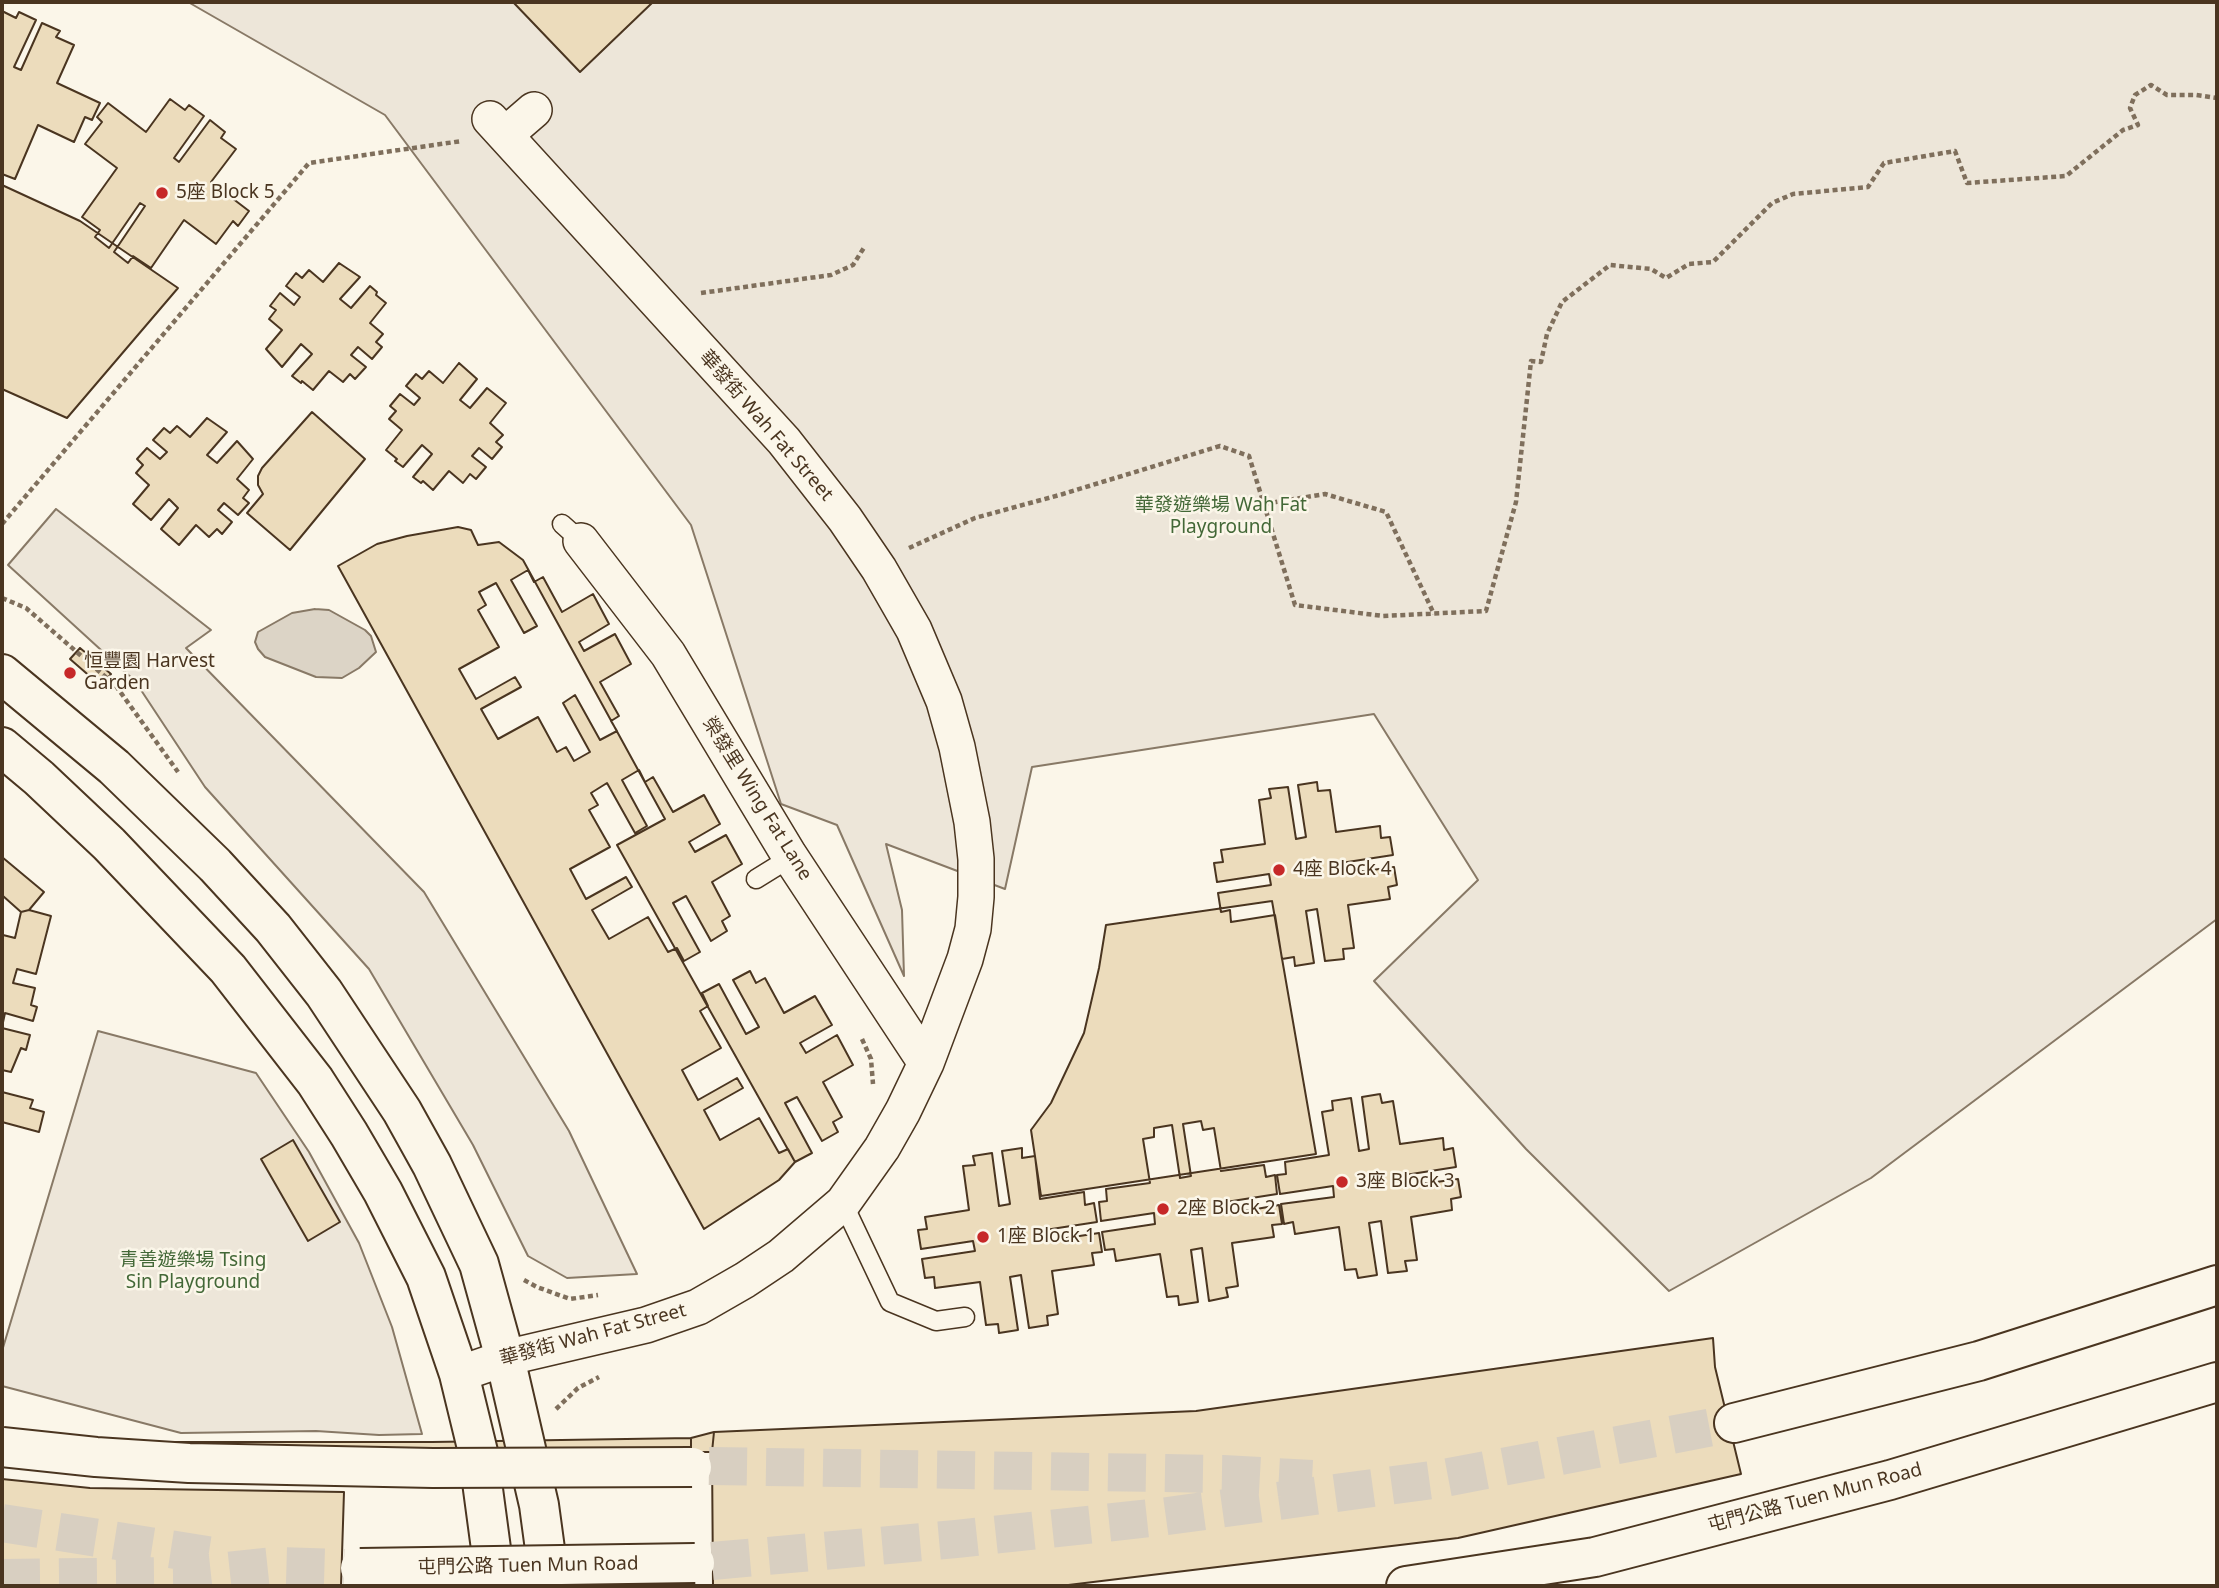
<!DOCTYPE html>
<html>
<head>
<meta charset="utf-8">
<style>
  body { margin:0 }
  #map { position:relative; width:2219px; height:1588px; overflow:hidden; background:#fbf6e9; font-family:"Noto Sans",sans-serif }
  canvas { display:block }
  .frame { position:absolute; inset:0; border:4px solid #4a3520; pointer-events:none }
</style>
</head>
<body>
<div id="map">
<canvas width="2219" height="1588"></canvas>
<div class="frame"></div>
</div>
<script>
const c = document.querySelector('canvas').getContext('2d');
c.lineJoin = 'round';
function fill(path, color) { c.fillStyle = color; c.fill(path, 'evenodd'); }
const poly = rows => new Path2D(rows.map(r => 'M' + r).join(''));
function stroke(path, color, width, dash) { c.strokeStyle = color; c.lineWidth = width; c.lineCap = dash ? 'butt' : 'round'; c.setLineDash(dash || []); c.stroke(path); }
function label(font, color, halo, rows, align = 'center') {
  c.font = font + ' "Noto Sans","Noto Sans TC",sans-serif'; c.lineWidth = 5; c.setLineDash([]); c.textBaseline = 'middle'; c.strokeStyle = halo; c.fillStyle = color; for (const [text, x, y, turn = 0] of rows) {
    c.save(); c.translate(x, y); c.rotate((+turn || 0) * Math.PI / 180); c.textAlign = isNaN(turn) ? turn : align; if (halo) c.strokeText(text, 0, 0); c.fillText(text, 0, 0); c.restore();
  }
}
const green = poly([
  [188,2,2217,2,2217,919,1871,1178,1669,1291,1526,1149,1374,981,1478,880,1374,714,1032,767,1005,889,886,844,902,910,904,976,837,825,781,804,691,525,385,115,188,2],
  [56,509,211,630,186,648,424,892,569,1131,637,1274,567,1278,528,1256,473,1145,369,969,205,787,135,681,8,565,56,509],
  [98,1031,256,1073,309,1152,359,1243,392,1327,422,1434,379,1435,316,1431,181,1433,2,1386,2,1351,98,1031]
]);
fill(green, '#ede6d9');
stroke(green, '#887966', 2);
const water = poly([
  [315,609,329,610,365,630,371,636,376,652,359,668,342,678,316,677,265,657,258,649,255,642,258,632,292,613,315,609]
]);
fill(water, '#dcd4c6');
stroke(water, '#887966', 2);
const building = poly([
  [513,2,653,2,580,72,513,2],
  [2,11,16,18,19,12,36,20,14,67,21,70,42,23,60,31,56,37,74,45,57,83,100,103,92,120,85,117,74,142,38,125,15,179,2,174,2,11],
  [170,99,185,110,189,105,204,116,174,158,179,162,210,120,225,132,221,138,236,149,211,182,249,211,238,226,233,221,216,244,184,220,151,268,133,256,128,263,114,252,145,206,140,203,109,248,95,237,100,230,82,217,117,168,85,144,102,122,97,117,108,103,146,132,170,99],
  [2,185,80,221,178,288,67,418,2,389,2,185],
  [339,263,360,277,340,299,351,308,370,286,377,292,376,295,386,303,370,323,383,334,376,342,382,347,372,359,358,347,351,355,366,367,355,379,350,374,343,382,329,371,313,390,302,381,301,383,292,376,312,354,301,344,282,367,266,349,282,330,269,319,276,310,270,306,280,293,294,305,300,297,286,286,296,273,302,278,309,270,323,282,339,263],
  [459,363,477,379,460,400,470,408,487,388,506,403,490,423,503,435,496,442,502,447,492,459,479,448,472,456,486,467,476,479,470,474,463,483,449,471,433,490,423,481,421,483,413,477,432,454,422,445,403,467,395,461,397,459,386,450,402,430,389,419,396,411,390,406,400,394,414,405,420,398,406,386,416,374,422,379,429,371,443,383,459,363],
  [312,412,365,459,290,550,247,513,263,494,258,485,258,476,262,468,312,412],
  [207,418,227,432,207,455,217,463,237,441,253,459,237,479,249,490,243,498,249,503,238,515,224,503,218,510,232,522,222,534,217,529,209,537,196,525,179,545,161,529,178,508,169,499,151,520,133,504,149,485,136,473,143,465,137,459,147,448,160,459,167,452,153,440,164,428,170,433,177,426,190,437,207,418],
  [458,527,471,530,478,545,499,542,523,560,665,819,617,845,795,1162,779,1180,704,1229,338,566,377,544,407,536,458,527],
  [528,570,534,582,543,577,562,612,593,594,609,624,579,642,584,651,615,634,631,664,600,682,619,716,611,721,617,731,600,740,575,695,563,703,590,752,574,761,566,747,557,752,538,717,498,739,481,709,521,687,515,677,476,699,459,669,499,647,478,610,486,605,479,592,496,583,524,633,537,626,511,580,528,570],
  [80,648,111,674,101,686,70,659,80,648],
  [639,770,645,782,653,777,673,812,704,795,720,824,689,842,695,852,726,835,742,864,712,882,730,916,722,921,727,931,711,941,686,896,673,903,700,952,684,961,677,948,668,952,648,917,609,939,592,910,632,887,626,877,586,899,570,869,610,847,589,810,598,805,591,793,607,783,635,833,647,826,622,780,639,770],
  [1317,782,1318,791,1330,790,1336,832,1380,826,1381,838,1390,837,1393,855,1341,863,1343,874,1394,867,1397,885,1388,887,1390,899,1348,905,1354,948,1343,949,1344,959,1325,961,1317,909,1306,911,1314,963,1295,966,1294,957,1282,959,1275,915,1231,922,1230,910,1221,912,1218,893,1271,885,1269,874,1217,882,1214,863,1223,862,1221,850,1265,844,1259,800,1271,798,1269,789,1288,787,1296,839,1306,837,1298,785,1317,782],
  [2,857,44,892,29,910,21,912,3,896,2,897,2,857],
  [1272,901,1316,1154,1041,1196,1031,1130,1051,1103,1084,1033,1099,968,1106,925,1272,901],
  [29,910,51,916,36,974,17,969,13,983,35,988,31,1005,37,1007,33,1021,5,1013,2,1027,2,939,3,935,15,938,21,912,29,910],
  [750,971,756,983,765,978,784,1013,815,996,832,1025,800,1043,806,1053,837,1035,853,1065,823,1082,842,1117,833,1122,838,1132,822,1141,797,1097,785,1103,812,1153,795,1162,788,1149,779,1153,759,1118,720,1140,704,1110,743,1088,737,1078,698,1100,682,1070,721,1048,700,1011,708,1006,702,993,719,984,746,1034,759,1027,733,980,750,971],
  [2,1028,30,1035,26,1050,21,1048,11,1072,2,1070,2,1028],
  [2,1092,33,1100,30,1108,44,1112,39,1132,2,1122,2,1092],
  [1380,1094,1382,1103,1393,1101,1400,1144,1443,1138,1444,1150,1453,1148,1456,1167,1405,1175,1407,1186,1458,1179,1461,1197,1451,1199,1452,1210,1411,1217,1417,1260,1405,1261,1407,1271,1388,1273,1381,1221,1369,1223,1377,1275,1358,1278,1356,1269,1345,1270,1339,1227,1295,1234,1293,1222,1284,1224,1281,1204,1334,1197,1333,1186,1280,1194,1277,1175,1286,1174,1285,1162,1329,1155,1322,1112,1333,1110,1332,1101,1351,1098,1359,1151,1369,1149,1362,1097,1380,1094],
  [1201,1121,1203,1130,1214,1128,1221,1171,1264,1165,1266,1177,1275,1175,1277,1194,1226,1202,1228,1214,1279,1205,1282,1224,1272,1225,1274,1237,1232,1243,1238,1286,1226,1288,1228,1297,1209,1301,1202,1248,1191,1250,1198,1302,1179,1305,1178,1296,1167,1297,1160,1254,1116,1261,1114,1249,1105,1250,1102,1232,1155,1224,1154,1213,1101,1221,1099,1202,1107,1201,1106,1189,1150,1183,1143,1139,1154,1137,1154,1128,1172,1125,1180,1178,1191,1176,1183,1124,1201,1121],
  [293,1140,340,1222,308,1241,261,1159,293,1140],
  [1022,1148,1022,1158,1035,1156,1040,1199,1084,1192,1085,1205,1094,1203,1097,1222,1045,1230,1047,1241,1099,1233,1102,1252,1092,1253,1094,1265,1052,1271,1058,1314,1047,1316,1048,1325,1029,1328,1021,1275,1010,1277,1018,1330,999,1333,998,1324,986,1325,980,1282,935,1288,934,1277,925,1278,922,1259,975,1251,973,1241,921,1249,918,1230,927,1229,925,1217,969,1210,963,1166,975,1165,973,1156,992,1153,999,1206,1010,1204,1002,1151,1022,1148],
  [1713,1338,1715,1367,1741,1474,1458,1538,1060,1586,713,1586,712,1452,714,1432,1196,1411,1713,1338],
  [714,1432,712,1452,691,1452,691,1438,714,1432],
  [691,1438,691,1452,187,1457,154,1442,432,1442,691,1438],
  [2,1479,90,1488,344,1492,341,1586,2,1586,2,1479]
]);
fill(building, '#ecdcbc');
stroke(building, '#4a3520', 2);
stroke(poly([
  [709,1466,1223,1474,1312,1479],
  [2,1523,220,1557],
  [712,1561,956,1539,1160,1517,1439,1479,1734,1423],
  [2,1578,181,1576,274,1566,344,1568]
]), '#d8cfc1', 38, [38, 19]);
const service = poly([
  [562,524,581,541],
  [756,879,777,866,789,855],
  [843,1203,890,1302,936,1321,965,1317]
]);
const minor = poly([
  [505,135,534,110],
  [581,541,668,654,789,855,926,1063],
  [459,1374,505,1358,646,1325,698,1307,745,1280,781,1256,843,1203,882,1148,903,1111,926,1063,965,959,973,929,976,897,976,859,972,822,957,747,944,701,914,630,879,569,845,519,784,441,490,119]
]);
const secondary = poly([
  [2,674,114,767,215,865,273,928,324,993,402,1111,432,1165,479,1264,505,1358,539,1505,550,1586],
  [2,747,39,778,109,844,228,969,315,1081,349,1134,383,1192,426,1277,459,1374,478,1452,496,1586]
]);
const motorway = poly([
  [1734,1423,1979,1361,2217,1285],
  [1406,1586,1595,1557,1890,1480,2217,1382]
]);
stroke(service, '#4a3520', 21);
stroke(minor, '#4a3520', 38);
stroke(secondary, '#4a3520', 42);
stroke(motorway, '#4a3520', 42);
stroke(poly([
  [701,293,831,275,853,265,865,246],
  [1264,504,1325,494,1386,512,1434,614],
  [2,524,309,163,462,141],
  [909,548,975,518,1063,494,1220,446,1249,456,1295,605,1383,616,1486,611,1516,502,1531,361,1541,362,1547,334,1562,302,1610,265,1651,269,1666,278,1689,264,1713,262,1772,203,1793,194,1868,187,1884,163,1955,151,1967,183,2066,176,2123,130,2138,125,2130,108,2135,95,2151,85,2167,95,2196,95,2217,98],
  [2,598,26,608,116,686,178,772],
  [862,1039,871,1059,873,1084],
  [524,1280,537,1287,570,1299,598,1295],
  [556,1409,578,1388,599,1377]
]), '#7f6f5c', 4.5, [5, 3.5]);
stroke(service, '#fbf6e9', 18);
stroke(minor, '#fbf6e9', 35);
stroke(secondary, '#fbf6e9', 38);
stroke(motorway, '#fbf6e9', 38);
const motorwayBridge = poly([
  [2,1447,96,1457,189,1463,433,1468,692,1467],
  [360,1568,695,1563]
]);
stroke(motorwayBridge, '#4a3520', 42, []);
stroke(motorwayBridge, '#fbf6e9', 38);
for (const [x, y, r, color] of [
  [162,193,7,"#c62828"],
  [70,673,7,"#c62828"],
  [1279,870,7,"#c62828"],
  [1342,1182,7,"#c62828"],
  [1163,1209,7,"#c62828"],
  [983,1237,7,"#c62828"]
]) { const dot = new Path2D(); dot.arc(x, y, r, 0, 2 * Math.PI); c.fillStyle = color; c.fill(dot); stroke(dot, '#fbf6e9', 2.5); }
label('19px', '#4a3520', '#fbf6e9', [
  ["5座 Block 5",176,193],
  ["恒豐園 Harvest",84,662],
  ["Garden",84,684],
  ["4座 Block 4",1293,870],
  ["3座 Block 3",1356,1182],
  ["2座 Block 2",1177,1209],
  ["1座 Block 1",997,1237]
], 'left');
label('19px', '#4a3520', '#fbf6e9', [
  ["華發街 Wah Fat Street",766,426,49],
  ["榮發里 Wing Fat Lane",757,799,58],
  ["華發街 Wah Fat Street",593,1335,-15],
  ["屯門公路 Tuen Mun Road",1815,1498,-15],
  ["屯門公路 Tuen Mun Road",528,1566,-1]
]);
label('19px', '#436837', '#fbf6e9', [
  ["華發遊樂場 Wah Fat",1221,506],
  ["Playground",1221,528],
  ["青善遊樂場 Tsing",193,1261],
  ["Sin Playground",193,1283]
]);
</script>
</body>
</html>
